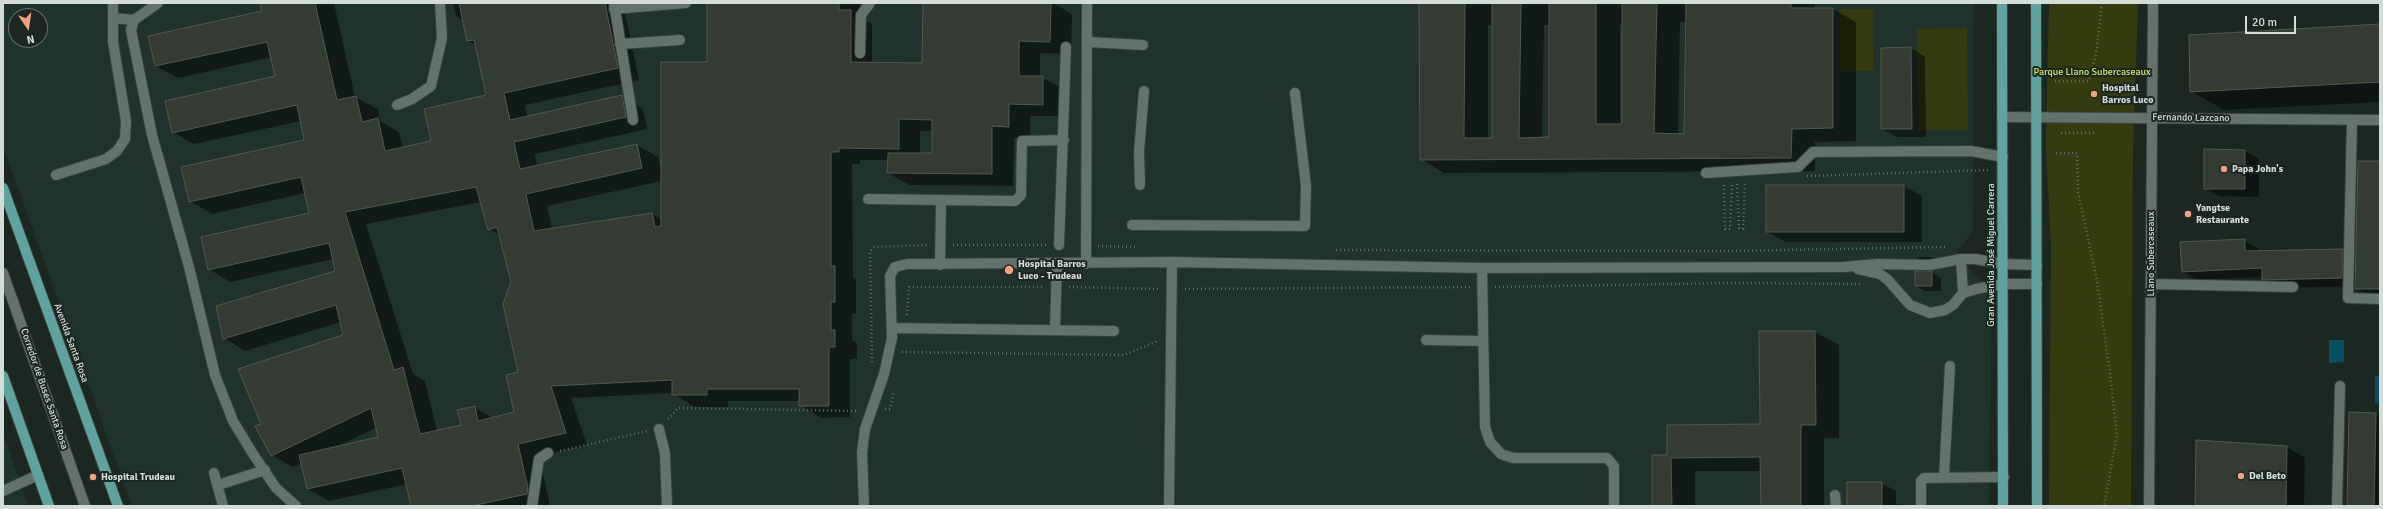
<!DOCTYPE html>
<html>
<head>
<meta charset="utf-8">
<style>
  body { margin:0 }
  #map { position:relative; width:2383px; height:509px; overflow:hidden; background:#1c2722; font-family:Signika,sans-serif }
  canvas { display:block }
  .frame { position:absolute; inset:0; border:4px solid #d4dcd8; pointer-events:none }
  .north { position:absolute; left:8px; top:8px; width:40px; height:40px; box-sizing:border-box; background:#1c2722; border:1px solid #666f6b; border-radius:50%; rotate:167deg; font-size:11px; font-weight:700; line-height:16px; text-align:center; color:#d4dcd8 }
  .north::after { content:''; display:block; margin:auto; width:14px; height:18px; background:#f1a17d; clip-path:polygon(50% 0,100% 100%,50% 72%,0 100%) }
  .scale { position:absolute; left:2245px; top:16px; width:51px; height:18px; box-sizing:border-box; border:2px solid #d4dcd8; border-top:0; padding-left:5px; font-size:12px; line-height:14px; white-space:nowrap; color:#d4dcd8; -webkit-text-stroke:3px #1c2722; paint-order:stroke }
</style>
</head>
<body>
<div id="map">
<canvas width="2383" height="509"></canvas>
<div class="frame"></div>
<div class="north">N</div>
<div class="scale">20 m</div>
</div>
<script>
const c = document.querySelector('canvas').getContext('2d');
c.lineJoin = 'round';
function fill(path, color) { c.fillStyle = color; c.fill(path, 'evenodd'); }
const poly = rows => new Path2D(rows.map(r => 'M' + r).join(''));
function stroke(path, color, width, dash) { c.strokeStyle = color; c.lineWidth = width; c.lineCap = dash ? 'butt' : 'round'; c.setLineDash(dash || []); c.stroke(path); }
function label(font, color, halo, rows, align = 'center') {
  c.font = font + ' Signika,sans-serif'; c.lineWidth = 4; c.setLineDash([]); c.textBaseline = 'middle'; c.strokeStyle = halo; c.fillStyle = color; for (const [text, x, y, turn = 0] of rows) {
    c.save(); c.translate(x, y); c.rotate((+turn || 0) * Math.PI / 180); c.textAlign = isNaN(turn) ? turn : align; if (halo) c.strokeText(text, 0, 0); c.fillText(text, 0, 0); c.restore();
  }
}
fill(poly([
  [3,3,1974,3,1973,230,1956,254,1992,294,1989,506,132,506,3,146],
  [16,16,40,16,40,40,16,40],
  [3,432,28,506,3,506]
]), '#20322c');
fill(poly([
  [2049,3,2138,3,2133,156,2131,506,2049,506,2051,247,2046,147],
  [1840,9,1874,9,1873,71,1840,71],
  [1967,28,1968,130,1919,130,1917,29]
]), '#333b0f');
fill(poly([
  [2329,340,2344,340,2344,362,2329,363],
  [2375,376,2380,376,2380,404,2375,403]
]), '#044e5e');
fill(poly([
  [261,3,334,3,355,97,378,109,380,121,399,132,403,148,432,142,487,96,476,45,468,41,463,20,456,16,453,3,623,3,639,80,525,105,527,117,622,96,643,109,647,129,535,154,537,167,637,145,658,157,661,172,708,63,708,3,860,3,860,17,872,24,872,64,923,64,924,3,1053,3,1072,14,1071,54,1040,53,1040,77,1065,89,1064,116,1030,116,1030,139,1014,138,1013,186,910,185,888,173,889,160,860,160,860,164,852,164,853,278,856,280,856,313,852,314,852,340,857,343,857,359,850,359,850,417,821,418,800,405,800,401,728,401,728,407,695,407,673,393,571,398,587,445,539,456,549,501,549,506,412,506,407,484,329,501,308,489,302,463,293,467,271,455,263,424,344,336,341,322,245,351,224,338,336,272,333,259,230,282,209,269,310,214,305,193,212,214,190,201,306,141,301,121,194,144,173,132,276,77,272,57,178,78,156,66,263,12],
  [920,131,933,131,933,154,920,154],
  [662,181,662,220,652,214,552,229,547,206],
  [481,202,489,229,500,235,512,282,520,373,515,413,493,418,474,407,462,425,437,431,425,381,413,374,366,224],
  [376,428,379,438,336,447],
  [1420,3,1815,3,1815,9,1833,9,1856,22,1856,141,1815,142,1815,171,1444,173,1421,159],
  [1680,22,1687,22,1685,135,1678,135],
  [1488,25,1493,25,1493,139,1488,139],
  [1544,25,1550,25,1550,138,1542,138],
  [1620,25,1623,25,1623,125,1620,125],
  [2380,25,2380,102,2224,110,2191,91],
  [1911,48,1925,57,1926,137,1897,137,1882,129],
  [2245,151,2259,159,2259,197,2219,196,2205,188],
  [2380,162,2380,299,2374,299,2356,288,2356,286,2278,288,2263,279,2263,277,2197,280,2183,272,2244,240,2259,249,2259,252,2342,250,2356,258],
  [1904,186,1922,196,1922,242,1786,242,1767,232],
  [1916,257,1932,257,1941,262,1926,263],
  [1932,272,1941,278,1941,291,1925,291,1916,286],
  [1760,332,1815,332,1839,345,1839,438,1824,438,1824,506,1762,506,1761,471,1695,471,1695,506,1653,506,1668,456,1761,425],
  [2375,414,2380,416,2380,506,2348,506],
  [2287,447,2305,458,2304,506,2196,506],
  [1881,483,1896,491,1896,504,1914,506,1848,506]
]), '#0007');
const building = poly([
  [260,3,315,3,337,100,356,96,362,122,378,118,385,151,431,141,424,109,486,95,474,40,467,41,459,3,605,3,618,68,504,93,510,120,622,95,626,117,514,142,520,169,637,144,642,168,526,194,534,231,652,213,655,227,661,226,661,62,707,62,707,3,839,3,839,10,851,10,851,62,922,63,923,3,1051,3,1050,42,1019,41,1019,76,1043,76,1043,105,1009,104,1009,127,992,126,992,174,887,173,888,153,932,153,932,120,899,119,899,149,839,148,839,152,831,152,831,266,835,266,835,302,831,302,831,330,835,330,835,347,829,347,829,406,799,406,799,389,707,389,707,395,672,395,672,380,551,386,566,433,518,444,528,488,527,494,471,506,411,506,402,468,307,489,299,455,378,437,371,408,271,456,255,426,261,424,238,369,343,335,336,305,223,339,216,306,335,271,329,243,208,270,201,237,309,213,301,177,189,202,181,167,304,140,297,105,172,133,165,101,275,76,267,42,155,66,148,36,262,11,260,3],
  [476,187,488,230,497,227,511,282,503,304,518,372,506,375,514,412,478,421,475,406,457,410,461,425,420,434,403,367,394,370,345,212,476,187],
  [1419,3,1465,3,1464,138,1492,138,1492,3,1521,3,1519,138,1549,137,1549,3,1596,3,1596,124,1622,124,1622,3,1657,3,1654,133,1684,134,1686,3,1791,3,1791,8,1833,8,1833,128,1792,129,1791,158,1420,160,1419,3],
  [2380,24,2380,82,2190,92,2189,35,2380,24],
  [1911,47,1912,129,1881,129,1881,48,1911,47],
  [2204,149,2245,150,2245,189,2204,189,2204,149],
  [2358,161,2380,161,2380,289,2355,289,2358,161],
  [1766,185,1904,185,1904,232,1766,232,1766,185],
  [2245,239,2245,251,2343,249,2342,278,2262,280,2262,268,2182,272,2180,242,2245,239],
  [1915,271,1932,271,1932,286,1915,286,1915,271],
  [1759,331,1815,331,1816,425,1801,425,1801,506,1761,506,1760,457,1671,458,1672,506,1652,506,1652,455,1667,455,1667,425,1760,424,1759,331],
  [2349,412,2376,413,2374,506,2347,506,2349,412],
  [2196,440,2287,446,2286,506,2195,506,2196,440],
  [1847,482,1882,482,1882,506,1847,506,1847,482]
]);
fill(building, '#333b32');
stroke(building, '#50584f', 1);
const minor = poly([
  [158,3,134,20,131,30,152,135,189,267,215,375,233,421,253,454,276,488,296,506],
  [614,3,633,120],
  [614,9,686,3],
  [113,18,134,20],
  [1088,42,1143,45],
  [620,44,680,40],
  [860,53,861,15,870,3],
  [397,105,412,99,431,86,442,38,440,3],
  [2002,117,2380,120],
  [2352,120,2348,298,2380,299],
  [1706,173,1798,167,1813,152,1971,151,2003,157],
  [56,175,106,159,117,151,125,139,126,121,113,42,113,3],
  [1140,185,1139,152,1144,91],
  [868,199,1015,201,1021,195,1022,141,1064,140],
  [1132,225,1305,226,1306,186,1295,93],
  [1059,245,1066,47],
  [1961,259,1963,293],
  [1086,264,1087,3],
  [940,265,941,200],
  [1482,268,1485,427,1490,442,1501,454,1513,458,1607,458,1614,466,1614,506],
  [1858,269,1880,274,1888,280,1910,305,1930,313,1945,310,1953,305,1963,293,1976,289,2003,284,2037,284],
  [3,273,85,506],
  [2151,284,2293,287],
  [892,328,1114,331],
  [1055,330,1057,264],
  [1426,340,1483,341],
  [659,429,665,453,667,506],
  [214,473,223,506],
  [1944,477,1950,366],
  [218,485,265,470],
  [3,491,38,475],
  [1835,495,1836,506],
  [532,506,539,459,548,453],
  [864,506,862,452,865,429,884,374,892,338,890,276,895,267,907,264,1172,262,1482,268,1844,267,1877,264,1930,265,1961,259,1975,259,2003,264,2037,265],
  [1169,506,1172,262],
  [1921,506,1921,481,1924,478,2004,477],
  [2149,506,2153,3],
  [2337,506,2340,386]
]);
const major = poly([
  [2002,3,2003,506],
  [2036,3,2037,506],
  [3,188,118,506],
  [3,376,49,506]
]);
stroke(minor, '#37413d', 12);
stroke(major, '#37413d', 12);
stroke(poly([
  [2055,81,2089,81,2096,54,2102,3],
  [2061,133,2094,133],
  [2056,153,2077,153,2078,192,2097,281,2110,373,2117,435,2104,506],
  [1807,176,1990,170],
  [1737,184,1739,228,1743,229,1745,183],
  [1724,185,1725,229,1730,229,1732,184],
  [953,245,1046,245],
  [1098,246,1135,247],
  [1336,250,1729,251,1945,247],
  [1069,287,1158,289],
  [1495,287,1730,283,1860,284],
  [1185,289,1470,287],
  [907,315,909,287,1044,287],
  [902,352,1124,355,1158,341],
  [872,362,870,251,874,247,928,245],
  [885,409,890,409,894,391],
  [668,419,678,408,858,411],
  [560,451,647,431]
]), '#606a65', 2.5, [1, 3]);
stroke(minor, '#64726c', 10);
stroke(major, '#5fa29e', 10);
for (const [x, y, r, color] of [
  [2094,94,4,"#f1a17d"],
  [2224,169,4,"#f1a17d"],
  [2188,214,4,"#f1a17d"],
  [1009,270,5,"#f1a17d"],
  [2241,476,4,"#f1a17d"],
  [93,477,4,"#f1a17d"]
]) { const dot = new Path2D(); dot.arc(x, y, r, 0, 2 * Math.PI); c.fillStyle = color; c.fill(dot); stroke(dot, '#1c2722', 1.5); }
label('10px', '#cfe672', '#1c2722', [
  ["Parque Llano Subercaseaux",2092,72]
]);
label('bold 10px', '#d4dcd8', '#1c2722', [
  ["Hospital",2102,88],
  ["Barros Luco",2102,100],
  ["Papa John's",2232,169],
  ["Yangtse",2196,208],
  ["Restaurante",2196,220],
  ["Hospital Barros",1018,264],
  ["Luco - Trudeau",1018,276],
  ["Del Beto",2249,476],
  ["Hospital Trudeau",101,477]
], 'left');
label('10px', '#d4dcd8', '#1c2722', [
  ["Fernando Lazcano",2191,118,1],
  ["Llano Subercaseaux",2151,254,-90],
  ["Gran Avenida José Miguel Carrera",1991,255,-90],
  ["Avenida Santa Rosa",71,343,70],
  ["Corredor de Buses Santa Rosa",44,389,71]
]);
</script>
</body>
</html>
